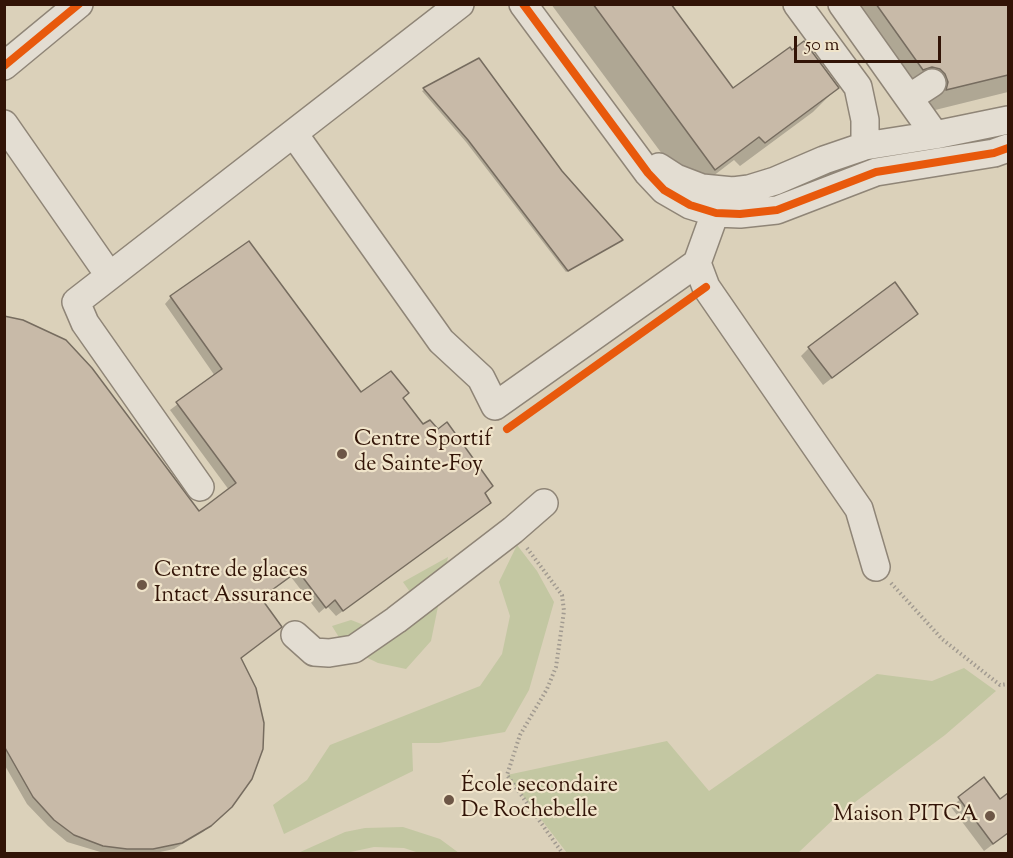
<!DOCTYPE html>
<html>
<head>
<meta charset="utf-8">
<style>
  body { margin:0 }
  #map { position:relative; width:1013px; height:858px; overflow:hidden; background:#dbd1ba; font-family:"Sorts Mill Goudy",serif }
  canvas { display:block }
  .frame { position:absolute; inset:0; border:6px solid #321407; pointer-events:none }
  .scale { position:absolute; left:794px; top:36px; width:147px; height:27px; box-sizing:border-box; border:3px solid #321407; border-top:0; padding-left:8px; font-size:18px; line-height:21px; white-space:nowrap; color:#321407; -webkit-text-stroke:4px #f0e4ca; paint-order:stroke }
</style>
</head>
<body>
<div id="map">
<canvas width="1013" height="858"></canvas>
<div class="frame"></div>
<div class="scale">50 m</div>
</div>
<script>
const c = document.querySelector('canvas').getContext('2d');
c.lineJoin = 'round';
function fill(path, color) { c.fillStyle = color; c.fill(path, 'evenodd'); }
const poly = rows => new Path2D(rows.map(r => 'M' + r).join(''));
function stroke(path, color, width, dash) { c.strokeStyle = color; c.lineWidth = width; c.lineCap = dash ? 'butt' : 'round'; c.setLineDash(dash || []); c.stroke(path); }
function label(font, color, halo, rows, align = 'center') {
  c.font = font + ' "Sorts Mill Goudy",serif'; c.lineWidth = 4.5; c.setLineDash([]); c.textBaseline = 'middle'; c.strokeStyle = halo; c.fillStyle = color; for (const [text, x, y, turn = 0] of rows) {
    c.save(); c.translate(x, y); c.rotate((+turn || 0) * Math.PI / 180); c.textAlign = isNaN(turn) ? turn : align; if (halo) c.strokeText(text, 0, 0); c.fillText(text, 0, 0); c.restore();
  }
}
fill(poly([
  [517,545,537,571,554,602,529,690,505,732,439,743,412,743,413,771,284,834,273,805,307,780,330,745,480,686,502,654,510,616,499,582],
  [448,557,431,641,406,669,378,663,345,647,332,626,351,620,364,625,392,629,417,602,403,582],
  [964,668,996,691,945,735,839,814,798,853,567,853,507,775,667,741,709,791,877,674,932,681],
  [403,827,440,839,459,853,419,853,404,848,374,847,346,853,298,853,345,832,365,828]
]), '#c3c7a2');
fill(poly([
  [551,4,669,4,733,90,837,88,813,112,740,166,734,160,691,193],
  [835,4,1008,4,1008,92,923,113],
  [479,60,561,172,621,240,619,242,566,272,466,142,422,91],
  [171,297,360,394,401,399,423,426,483,494,489,503,336,616,327,606,319,613,291,577,260,599,280,627,240,659,224,813,203,832,174,849,151,854,107,854,67,842,48,826,27,804,4,764,4,318,199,513,229,490,170,410,215,376,165,304],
  [916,313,823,385,801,356,809,348],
  [983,780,1000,801,1008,795,1008,833,984,851,951,807]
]), '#0003');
const building = poly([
  [593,4,671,4,733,88,790,47,792,50,804,41,839,88,765,143,759,137,715,170,593,4],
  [876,4,1008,4,1008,75,946,90,948,82,945,74,940,69,932,67,923,70,876,4],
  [479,58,562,171,623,240,568,271,468,140,423,88,479,58],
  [249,241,361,392,391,371,409,393,403,398,423,424,430,420,438,429,447,422,493,486,485,493,491,503,343,611,335,600,326,608,298,571,261,598,282,627,241,658,256,688,264,723,263,749,252,779,232,807,211,826,182,843,153,849,127,849,103,846,74,835,54,820,33,797,4,746,4,316,23,320,66,340,92,368,199,511,236,483,176,402,222,369,170,296,249,241],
  [895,282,918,314,832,378,808,347,895,282],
  [984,777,1000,799,1008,793,1008,833,993,844,958,797,984,777]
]);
fill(building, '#c8baa8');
stroke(building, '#766c5f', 1.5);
const minor = poly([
  [523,4,648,173,664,190,690,205,716,213,740,214,777,210,876,172,994,153,1008,148],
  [797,4,858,87,865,120,865,146],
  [842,4,935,135],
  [4,66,79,4],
  [909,98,932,83],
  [4,124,109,275],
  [294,134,441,341,481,378,495,406,697,263,723,191],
  [659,167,676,178,702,188,733,191,749,189,775,181,824,160,865,146,935,135,1008,120],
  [697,263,706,287,859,509,876,567],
  [200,487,85,323,76,302,460,4],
  [295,635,314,652,329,653,354,649,396,620,513,530,544,503]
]);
stroke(minor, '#8f8577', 30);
stroke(poly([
  [527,548,562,595,564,611,556,667,547,689,520,735,507,775,563,854],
  [891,583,942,639,1000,685,1008,684]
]), '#a19a90', 4, [1.5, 3]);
stroke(minor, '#e3ddd2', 27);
stroke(poly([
  [523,4,648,173,664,190,690,205,716,213,740,214,777,210,876,172,994,153,1008,148],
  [4,66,79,4],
  [507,429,706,287]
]), '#e8590c', 8);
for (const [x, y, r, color] of [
  [342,454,6,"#6d5646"],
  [142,585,6,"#6d5646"],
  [449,800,6,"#6d5646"],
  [990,816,6,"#6d5646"]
]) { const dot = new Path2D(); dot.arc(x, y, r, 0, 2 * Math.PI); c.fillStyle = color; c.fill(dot); stroke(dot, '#f0e4ca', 2); }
label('22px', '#321407', '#f0e4ca', [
  ["Centre Sportif",354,441],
  ["de Sainte-Foy",354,466],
  ["Centre de glaces",154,572],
  ["Intact Assurance",154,597],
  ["École secondaire",461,787],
  ["De Rochebelle",461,812],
  ["Maison PITCA",978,816,"right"]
], 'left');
</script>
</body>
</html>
